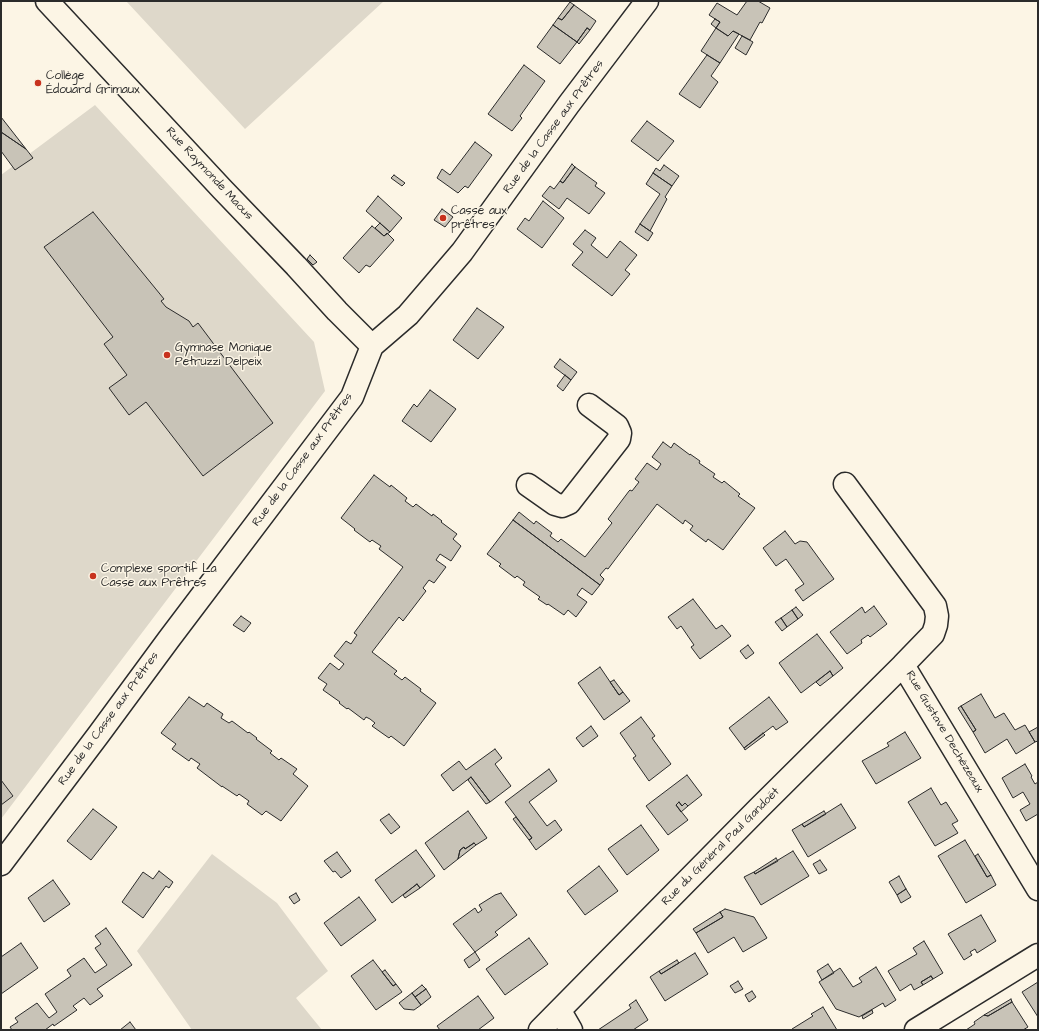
<!DOCTYPE html>
<html>
<head>
<meta charset="utf-8">
<style>
  body { margin:0 }
  #map { position:relative; width:1039px; height:1031px; overflow:hidden; background:#fcf5e5; font-family:"Architects Daughter",sans-serif }
  canvas { display:block }
  .frame { position:absolute; inset:0; border:2px solid #2b2b2b; pointer-events:none }
</style>
</head>
<body>
<div id="map">
<canvas width="1039" height="1031"></canvas>
<div class="frame"></div>
</div>
<script>
const c = document.querySelector('canvas').getContext('2d');
c.lineJoin = 'round';
function fill(path, color) { c.fillStyle = color; c.fill(path, 'evenodd'); }
const poly = rows => new Path2D(rows.map(r => 'M' + r).join(''));
function stroke(path, color, width, dash) { c.strokeStyle = color; c.lineWidth = width; c.lineCap = dash ? 'butt' : 'round'; c.setLineDash(dash || []); c.stroke(path); }
function label(font, color, halo, rows, align = 'center') {
  c.font = font + ' "Architects Daughter",sans-serif'; c.lineWidth = 3; c.setLineDash([]); c.textBaseline = 'middle'; c.strokeStyle = halo; c.fillStyle = color; for (const [text, x, y, turn = 0] of rows) {
    c.save(); c.translate(x, y); c.rotate((+turn || 0) * Math.PI / 180); c.textAlign = isNaN(turn) ? turn : align; if (halo) c.strokeText(text, 0, 0); c.fillText(text, 0, 0); c.restore();
  }
}
fill(poly([
  [126,1,384,1,245,129],
  [95,105,314,342,325,391,1,819,1,175],
  [212,854,277,903,328,971,296,998,322,1030,192,1030,137,951]
]), '#ded8ca');
const building = poly([
  [747,1,758,1,770,8,762,23,760,22,750,40,733,31,728,36,716,28,720,22,709,15,717,3,737,15,747,1],
  [570,2,574,5,562,20,558,18,570,2],
  [574,5,596,21,590,30,587,28,577,42,553,25,558,18,562,20,574,5],
  [715,19,720,22,716,28,711,24,715,19],
  [553,25,577,42,560,64,537,47,553,25],
  [587,28,590,30,579,44,577,42,587,28],
  [716,28,728,36,733,31,739,34,720,63,701,51,716,28],
  [742,36,753,42,746,55,735,48,742,36],
  [707,55,720,63,711,76,718,82,700,108,679,94,707,55],
  [524,65,545,81,520,116,522,118,512,131,488,114,524,65],
  [1,117,26,149,1,132,1,117],
  [647,121,674,141,658,161,631,141,647,121],
  [1,132,26,149,33,158,15,170,1,151,1,132],
  [475,142,492,155,468,188,465,186,458,193,437,178,442,169,450,175,475,142],
  [572,164,575,167,563,183,560,181,572,164],
  [664,165,679,176,672,186,653,173,656,168,660,171,664,165],
  [575,167,597,183,595,186,605,193,589,214,567,198,559,209,542,196,550,186,554,189,560,181,563,183,575,167],
  [653,173,672,186,665,197,667,199,650,231,640,224,660,194,646,184,653,173],
  [394,175,405,183,402,186,391,178,394,175],
  [378,196,402,218,390,232,366,211,378,196],
  [543,201,564,218,542,248,517,229,525,218,529,221,543,201],
  [442,209,453,217,445,227,434,220,442,209],
  [93,212,164,299,161,301,166,307,189,321,193,327,198,323,273,423,203,476,146,402,129,415,109,388,127,375,104,344,113,337,44,247,93,212],
  [380,223,390,232,384,236,375,228,380,223],
  [640,224,653,233,648,241,635,232,640,224],
  [372,226,384,236,387,233,394,240,370,267,366,265,359,273,343,258,372,226],
  [585,230,596,238,591,245,607,258,620,241,637,255,625,270,630,274,612,296,572,265,583,252,573,244,585,230],
  [310,255,317,262,313,265,307,259,310,255],
  [477,308,504,327,478,359,453,340,477,308],
  [560,359,577,372,571,380,554,367,560,359],
  [565,375,571,380,563,391,557,386,565,375],
  [430,390,456,409,431,442,402,421,414,404,417,407,430,390],
  [663,442,671,448,674,443,690,455,690,454,700,461,699,463,715,474,713,477,722,483,724,481,740,494,738,496,755,508,723,550,708,539,706,542,690,530,693,526,685,520,683,524,657,504,608,569,606,568,600,575,604,579,600,585,513,520,519,512,534,524,536,521,552,533,550,536,558,542,561,539,585,557,612,523,608,519,629,491,630,490,632,491,639,482,635,479,647,463,657,470,661,464,652,457,663,442],
  [374,475,390,487,391,485,407,498,405,501,413,507,416,504,432,516,433,514,442,521,441,522,457,534,453,539,461,546,451,561,440,554,436,560,446,567,434,583,429,580,423,588,426,591,403,621,399,617,372,652,397,671,394,674,402,680,405,677,421,689,420,691,436,703,404,746,391,736,389,738,372,726,375,723,370,719,366,717,364,720,348,708,347,709,339,703,340,702,323,690,327,684,318,678,330,663,339,670,344,664,334,656,346,641,351,644,357,635,354,633,403,567,379,549,381,546,372,540,370,542,354,530,355,529,341,518,374,475],
  [513,520,600,585,592,595,582,588,577,595,587,602,576,617,568,610,564,615,548,604,547,605,538,599,540,597,523,585,525,582,517,576,515,578,499,566,501,564,487,554,513,520],
  [785,531,795,544,800,541,807,542,834,579,803,601,795,590,804,584,786,559,776,566,763,548,785,531],
  [693,599,716,629,722,625,731,636,700,659,691,647,694,645,681,626,677,629,668,617,693,599],
  [874,606,887,624,870,637,868,635,861,640,862,643,847,654,830,632,862,607,865,613,874,606],
  [796,607,803,615,798,619,792,610,796,607],
  [792,610,798,619,787,627,781,618,792,610],
  [241,616,251,623,244,632,233,625,241,616],
  [781,618,787,627,782,631,775,622,781,618],
  [817,634,843,668,833,676,830,671,801,693,779,663,817,634],
  [748,645,754,653,746,659,740,651,748,645],
  [600,667,619,695,623,692,630,701,604,720,578,683,600,667],
  [830,671,833,676,820,686,816,682,830,671],
  [614,680,623,692,619,695,610,682,614,680],
  [981,694,995,718,1004,713,1015,730,1025,725,1035,742,1016,754,1007,739,985,753,973,732,976,730,961,706,981,694],
  [189,697,204,707,207,703,223,714,221,718,229,723,232,721,248,733,249,732,257,738,256,739,272,751,270,753,279,760,281,758,297,769,293,774,308,786,281,821,266,811,262,815,247,804,249,801,239,794,237,796,222,786,222,787,197,768,200,764,191,758,189,761,172,749,176,744,161,733,189,697],
  [769,697,788,722,776,730,773,726,744,748,729,728,769,697],
  [961,706,976,730,973,732,958,708,961,706],
  [641,717,655,736,652,738,671,764,649,781,633,758,636,756,620,733,641,717],
  [591,726,598,736,583,747,576,738,591,726],
  [1038,727,1038,741,1035,742,1029,732,1038,727],
  [905,732,921,758,876,784,862,761,889,746,887,743,905,732],
  [763,733,765,735,745,750,744,748,763,733],
  [495,749,502,758,495,764,511,786,490,802,471,777,453,791,441,775,459,761,466,770,495,749],
  [1025,764,1032,776,1031,777,1035,784,1038,782,1038,814,1026,821,1020,810,1030,804,1023,792,1013,798,1002,778,1025,764],
  [549,769,557,781,529,802,547,826,555,820,562,830,536,850,529,840,532,838,505,802,549,769],
  [687,775,702,795,688,806,685,803,682,806,679,802,676,805,688,820,668,835,646,806,687,775],
  [471,777,490,802,486,804,468,780,471,777],
  [1,780,13,796,1,805,1,780],
  [931,788,941,805,946,802,958,821,952,824,958,833,935,846,908,802,931,788],
  [679,802,682,806,685,803,688,806,681,812,676,805,679,802],
  [841,804,856,828,808,857,792,830,802,824,804,827,841,804],
  [93,809,117,827,91,860,67,841,93,809],
  [468,811,487,838,476,845,474,843,465,849,464,847,460,850,458,859,444,870,425,843,468,811],
  [824,811,826,814,804,827,802,824,824,811],
  [389,814,400,827,391,834,380,820,389,814],
  [516,817,532,838,529,840,513,819,516,817],
  [641,825,659,850,627,875,608,849,641,825],
  [965,840,987,877,991,875,996,885,966,903,938,856,965,840],
  [474,843,476,845,458,859,460,850,464,847,465,849,474,843],
  [416,850,435,876,420,888,417,884,392,903,375,880,416,850],
  [793,851,809,876,761,905,744,877,754,872,755,874,793,851],
  [337,852,351,871,341,878,335,871,333,872,324,861,337,852],
  [978,854,991,875,987,877,975,856,978,854],
  [776,858,778,861,755,874,754,872,776,858],
  [820,860,827,870,819,874,813,864,820,860],
  [599,866,618,891,585,915,567,891,599,866],
  [159,871,173,882,169,888,166,886,143,918,122,902,143,872,153,879,159,871],
  [899,876,906,889,897,895,889,882,899,876],
  [53,880,70,904,44,922,28,898,53,880],
  [417,884,420,888,405,898,403,895,417,884],
  [906,889,911,897,901,903,897,895,906,889],
  [296,893,300,900,294,904,289,897,296,893],
  [501,893,517,915,495,932,498,935,475,952,453,924,475,908,478,913,482,910,479,905,495,895,501,893],
  [359,897,376,920,341,946,324,923,359,897],
  [725,909,754,917,767,938,743,952,734,937,708,953,696,933,723,917,720,912,725,909],
  [720,912,723,917,696,933,693,929,720,912],
  [981,915,996,941,977,953,975,949,970,952,972,955,964,960,948,934,981,915],
  [106,928,132,965,97,989,103,996,90,1005,84,998,73,1006,77,1010,54,1026,53,1024,45,1030,12,1030,10,1027,18,1022,15,1018,37,1003,49,1018,57,1012,45,994,71,976,67,970,84,958,95,973,107,965,95,948,101,944,95,936,106,928],
  [529,938,548,964,505,995,486,969,529,938],
  [924,941,943,973,933,979,931,976,921,982,923,985,914,990,911,984,900,991,888,971,917,954,913,948,924,941],
  [21,943,38,968,1,994,1,957,21,943],
  [475,952,480,960,469,968,464,960,475,952],
  [695,953,708,974,665,1001,650,977,659,971,661,974,695,953],
  [373,960,393,986,396,984,402,992,376,1010,351,976,373,960],
  [677,960,679,963,661,974,659,971,677,960],
  [828,964,834,973,822,980,817,971,828,964],
  [876,967,896,1000,885,1007,883,1003,859,1017,836,1009,819,982,840,968,853,987,862,982,859,978,876,967],
  [385,970,396,984,393,986,382,972,385,970],
  [931,976,933,979,923,985,921,982,931,976],
  [738,981,743,989,735,993,730,986,738,981],
  [1038,982,1038,1017,1022,992,1038,982],
  [422,985,426,989,415,997,412,993,422,985],
  [426,989,431,997,421,1005,415,997,426,989],
  [752,991,756,997,749,1002,745,995,752,991],
  [412,993,421,1005,414,1010,404,1009,399,1003,412,993],
  [478,996,494,1018,478,1030,440,1030,437,1026,478,996],
  [1011,999,1012,1002,988,1016,984,1015,1011,999],
  [636,1000,648,1020,633,1030,598,1030,631,1008,629,1005,636,1000],
  [1012,1002,1028,1027,1023,1030,966,1030,975,1024,974,1022,984,1015,988,1016,1012,1002],
  [823,1007,837,1030,793,1030,792,1029,813,1016,811,1014,823,1007],
  [872,1010,873,1013,863,1019,862,1016,872,1010],
  [130,1022,136,1030,120,1030,130,1022]
]);
fill(building, '#c8c3b7');
stroke(building, '#2b2b2b', 1);
const minor = poly([
  [47,1,222,189,296,266,337,311,372,346],
  [845,484,935,606,937,616,936,625,933,634,903,665,1038,889],
  [528,485,555,504,562,506,569,503,619,439,620,433,617,426,589,405],
  [1,864,99,734,169,639,352,397,372,346,408,315,462,252,569,104,647,1],
  [560,1011,571,1030],
  [540,1030,759,808,903,665],
  [916,1030,1038,955]
]);
stroke(minor, '#2b2b2b', 25);
stroke(minor, '#fcf5e5', 22);
for (const [x, y, r, color] of [
  [38,83,4,"#c8321e"],
  [443,218,4,"#c8321e"],
  [167,355,4,"#c8321e"],
  [93,576,4,"#c8321e"]
]) { const dot = new Path2D(); dot.arc(x, y, r, 0, 2 * Math.PI); c.fillStyle = color; c.fill(dot); stroke(dot, '#fcf5e5', 1.5); }
label('12px', '#2b2b2b', '#fcf5e5', [
  ["Collège",46,76],
  ["Édouard Grimaux",46,90],
  ["Casse aux",451,211],
  ["prêtres",451,225],
  ["Gymnase Monique",175,348],
  ["Petruzzi Delpeix",175,362],
  ["Complexe sportif La",101,569],
  ["Casse aux Prêtres",101,583]
], 'left');
label('12px', '#2b2b2b', '#fcf5e5', [
  ["Rue de la Casse aux Prêtres",554,127,-54],
  ["Rue Raymonde Maous",209,174,47],
  ["Rue de la Casse aux Prêtres",303,460,-54],
  ["Rue de la Casse aux Prêtres",109,719,-54],
  ["Rue Gustave Dechézeaux",944,732,59],
  ["Rue du Général Paul Gandoët",721,847,-45]
]);
</script>
</body>
</html>
